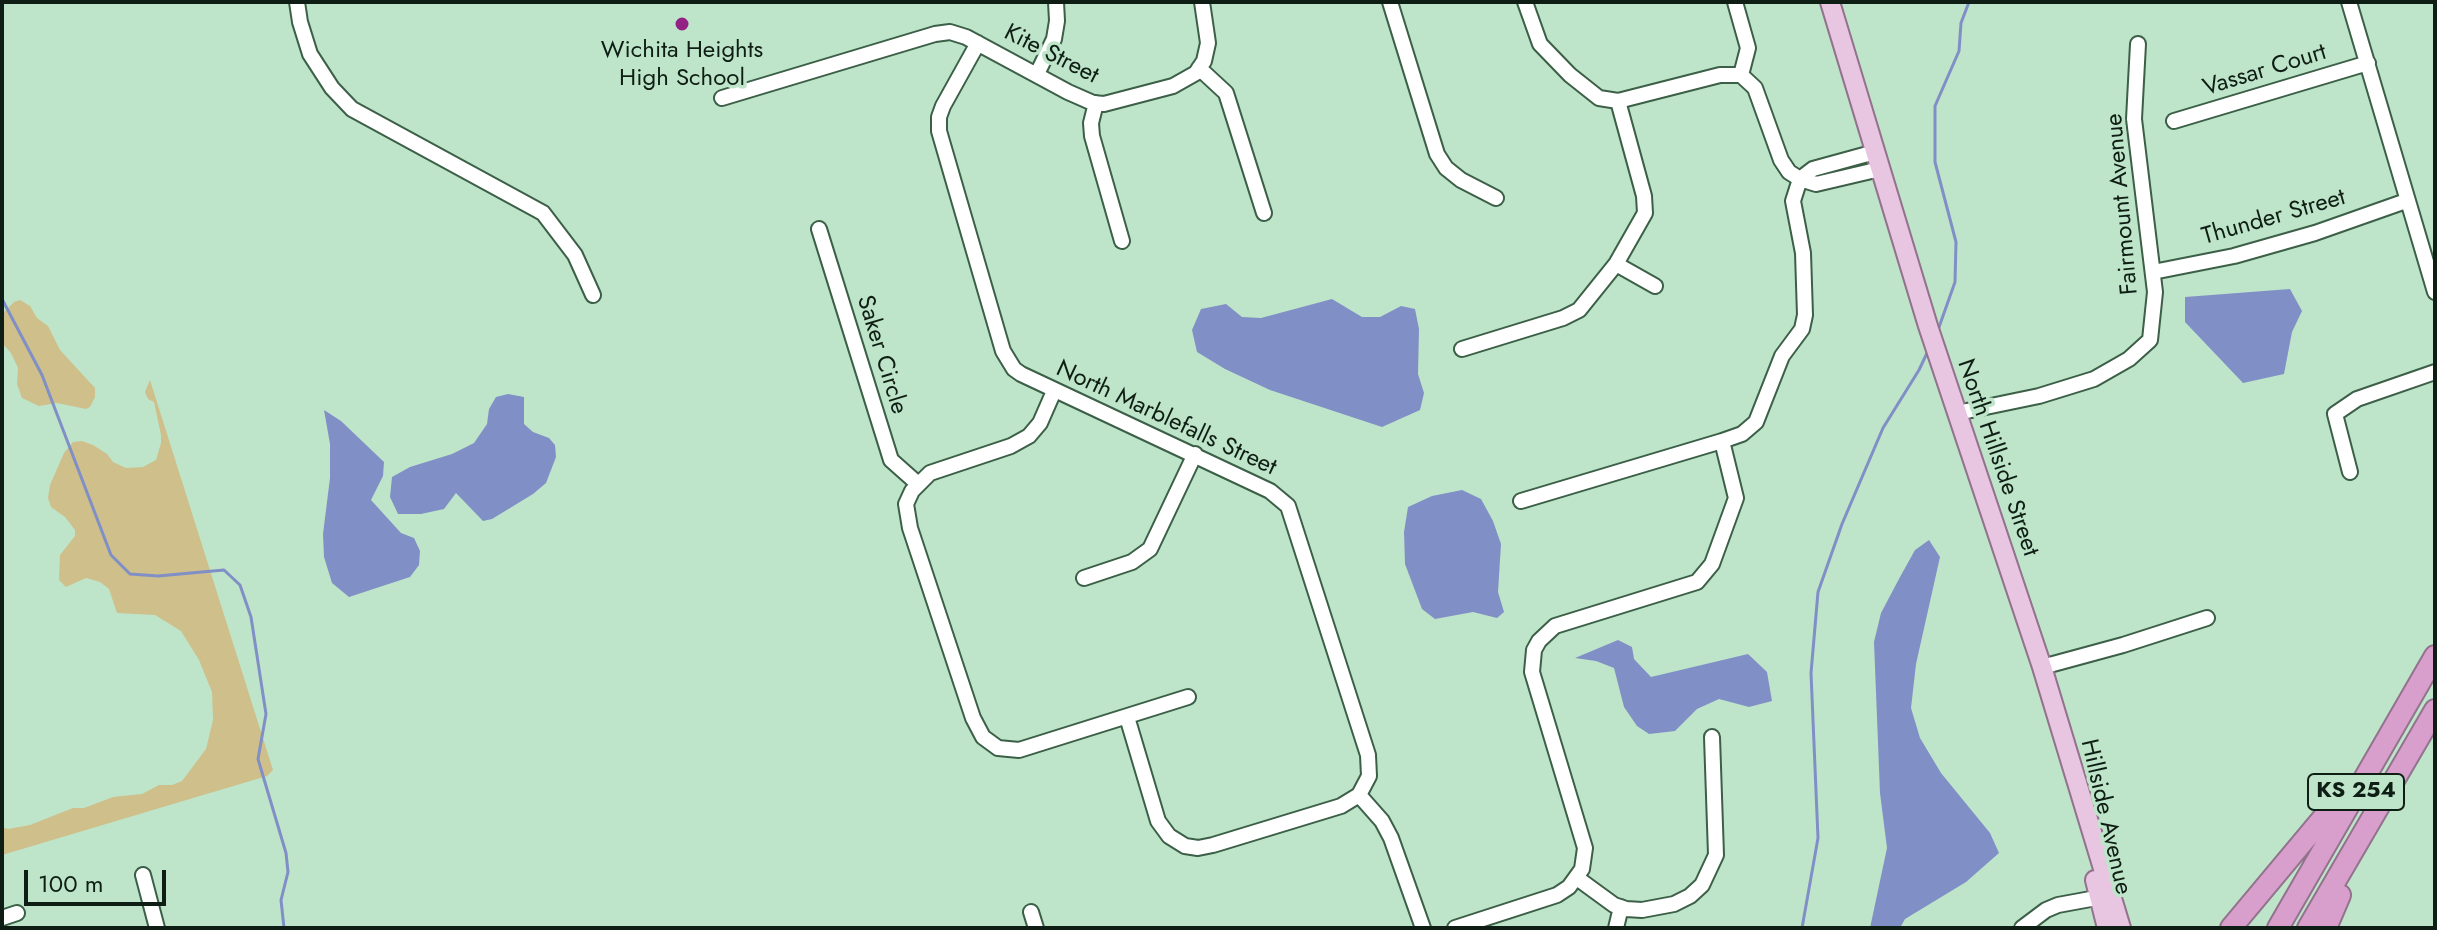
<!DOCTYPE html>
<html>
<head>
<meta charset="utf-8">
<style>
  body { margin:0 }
  #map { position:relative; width:2437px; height:930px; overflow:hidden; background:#bee5c9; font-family:Jost,sans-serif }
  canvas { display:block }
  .frame { position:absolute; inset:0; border:4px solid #0f1e14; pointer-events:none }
  .scale { position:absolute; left:24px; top:870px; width:142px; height:36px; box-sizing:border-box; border:4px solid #0f1e14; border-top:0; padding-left:10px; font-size:24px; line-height:28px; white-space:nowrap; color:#0f1e14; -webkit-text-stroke:6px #bee5c9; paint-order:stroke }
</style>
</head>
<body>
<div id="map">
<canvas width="2437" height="930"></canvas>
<div class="frame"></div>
<div class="scale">100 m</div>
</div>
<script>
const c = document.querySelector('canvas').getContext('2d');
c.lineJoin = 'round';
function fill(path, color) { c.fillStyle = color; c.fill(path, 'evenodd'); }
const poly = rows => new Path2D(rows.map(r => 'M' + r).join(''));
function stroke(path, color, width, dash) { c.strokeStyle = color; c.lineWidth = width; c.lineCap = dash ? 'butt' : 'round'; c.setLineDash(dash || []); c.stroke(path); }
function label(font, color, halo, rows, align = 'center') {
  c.font = font + ' Jost,sans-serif'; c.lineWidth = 7; c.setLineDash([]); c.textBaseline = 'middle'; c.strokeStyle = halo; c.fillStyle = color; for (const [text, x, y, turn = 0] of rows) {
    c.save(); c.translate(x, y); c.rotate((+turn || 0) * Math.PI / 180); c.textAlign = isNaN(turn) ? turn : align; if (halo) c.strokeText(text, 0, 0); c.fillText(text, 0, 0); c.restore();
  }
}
fill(poly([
  [20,300,30,306,37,318,48,326,60,350,95,388,95,397,90,407,86,409,57,403,39,406,22,398,17,384,18,368,11,353,2,343,2,314,14,302],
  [150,380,273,770,267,776,2,855,2,827,8,829,30,825,73,808,84,808,113,797,142,794,159,785,172,785,182,781,206,749,213,720,212,692,199,660,181,631,155,615,117,613,109,589,100,582,86,578,66,587,59,580,60,555,75,536,75,530,65,517,51,507,48,498,50,485,64,453,73,442,82,441,93,445,107,454,113,462,126,468,143,467,156,460,161,443,161,435,154,402,148,399,145,392]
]), '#cebf8b');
fill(poly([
  [2290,289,2302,311,2292,332,2284,374,2243,383,2185,322,2185,297],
  [1332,299,1362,317,1380,317,1401,306,1415,309,1419,329,1418,374,1424,393,1420,410,1382,427,1270,390,1225,369,1197,352,1192,330,1201,309,1226,304,1242,317,1261,318],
  [508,394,524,397,524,424,533,432,549,438,555,445,556,457,546,483,533,494,492,519,483,521,456,493,444,509,421,514,398,514,390,497,392,477,410,467,452,454,474,443,487,424,489,409,496,397],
  [324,410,341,421,384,462,383,476,371,500,401,533,414,538,420,551,419,565,410,577,349,597,332,583,324,557,323,534,330,478,330,444],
  [1462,490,1481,499,1493,521,1501,544,1498,592,1504,612,1497,618,1473,612,1435,619,1422,609,1405,564,1404,532,1408,507,1432,496],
  [1929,540,1940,557,1916,664,1911,708,1920,738,1941,773,1990,833,1999,853,1966,882,1905,919,1900,928,1870,928,1887,848,1880,793,1874,642,1881,613,1900,577,1915,550],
  [1618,640,1632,647,1634,659,1651,677,1748,654,1767,672,1772,701,1749,707,1719,699,1697,709,1675,731,1649,734,1637,726,1624,707,1614,668,1596,661,1575,658]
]), '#818fc7');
stroke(poly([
  [2,299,42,375,111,555,130,574,158,576,224,570,240,585,251,617,266,714,258,759,286,853,288,872,281,900,284,928],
  [1938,330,1955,282,1956,242,1935,162,1935,106,1959,51,1961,23,1969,2],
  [1802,928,1818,838,1811,673,1818,592,1842,524,1883,428,1919,370,1928,351]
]), '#818fc7', 3);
const minor = poly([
  [297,2,300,22,310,54,332,88,352,109,543,213,575,255,593,295],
  [1390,2,1437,154,1446,168,1461,180,1496,198],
  [1525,2,1540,44,1570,75,1599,98,1618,101,1720,75,1741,75,1755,88,1781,160,1789,172,1800,179,1816,184,1880,169],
  [1735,2,1748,48,1741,75],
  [2349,2,2435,292],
  [978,43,943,106,939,117,939,131,1003,351,1014,369,1021,374,1270,491,1288,506,1368,755,1369,776,1359,795,1382,821,1391,838,1423,928],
  [1199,68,1226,93,1264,213],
  [1037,74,1054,39,1057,21,1056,2],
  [722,98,935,34,950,32,966,37,1068,92,1093,103,1104,104,1173,86,1196,73,1204,61,1208,43,1202,2],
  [1096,103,1091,123,1092,136,1122,241],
  [2174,121,2368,63],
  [1800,179,1813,169,1875,152],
  [819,229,891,460,918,484],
  [1616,264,1655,286],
  [2153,272,2234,256,2315,233,2406,201],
  [1462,349,1563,318,1579,310,1616,264,1645,213,1644,196,1618,101],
  [1054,391,1040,423,1029,436,1011,446,930,473,912,491,906,504,910,528,973,718,983,737,998,748,1019,750,1188,697],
  [1957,413,2039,396,2094,379,2129,359,2150,340,2155,292,2134,119,2138,44],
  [2350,472,2335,414,2357,399,2435,372],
  [1521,501,1722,441],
  [1084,578,1132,562,1150,549,1195,454],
  [2042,667,2123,645,2207,618],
  [1127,717,1158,821,1169,836,1185,846,1198,848,1213,845,1341,806,1359,795],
  [143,875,157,928],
  [1577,878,1614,905,1626,909,1642,910,1674,904,1690,896,1702,885,1716,855,1712,737],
  [1031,912,1036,928],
  [2,918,17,913],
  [1455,928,1557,895,1569,887,1582,869,1585,848,1532,672,1534,650,1539,641,1555,626,1697,582,1712,564,1736,498,1722,441,1742,434,1756,422,1782,356,1802,329,1805,315,1803,253,1793,201,1800,179],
  [1616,928,1621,907],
  [2022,928,2046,910,2058,905,2107,896]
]);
const major = poly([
  [1830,2,1928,326,2042,667,2121,928],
  [2095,880,2107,928]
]);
const highway = poly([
  [2231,928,2343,794],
  [2278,928,2435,656],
  [2308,928,2435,710],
  [2326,928,2340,895]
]);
stroke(minor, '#3c5f47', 18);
stroke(major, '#92728c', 22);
stroke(highway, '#92728c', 24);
stroke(minor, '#fff', 14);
stroke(major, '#e8c5e1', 18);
stroke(highway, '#d89fcd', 20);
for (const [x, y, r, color] of [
  [682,24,8,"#922385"]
]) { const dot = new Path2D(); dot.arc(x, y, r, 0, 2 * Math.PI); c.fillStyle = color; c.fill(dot); stroke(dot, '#bee5c9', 3); }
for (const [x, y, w] of [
  [2356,792,96]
]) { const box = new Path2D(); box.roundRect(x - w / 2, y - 18, w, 36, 6); c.fillStyle = '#bee5c9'; c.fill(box); stroke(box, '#0f1e14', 2); }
label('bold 22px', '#0f1e14', null, [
  ["KS 254",2356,792]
]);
label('24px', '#0f1e14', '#bee5c9', [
  ["Wichita Heights",682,51],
  ["High School",682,79]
]);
label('24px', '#0f1e14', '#bee5c9', [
  ["Kite Street",1051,55,27],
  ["Vassar Court",2265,71,-17],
  ["Fairmount Avenue",2123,204,-95],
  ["Thunder Street",2274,218,-16],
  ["Saker Circle",881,355,73],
  ["North Marblefalls Street",1166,419,25],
  ["North Hillside Street",1997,458,71],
  ["Hillside Avenue",2105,817,77]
]);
</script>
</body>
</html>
